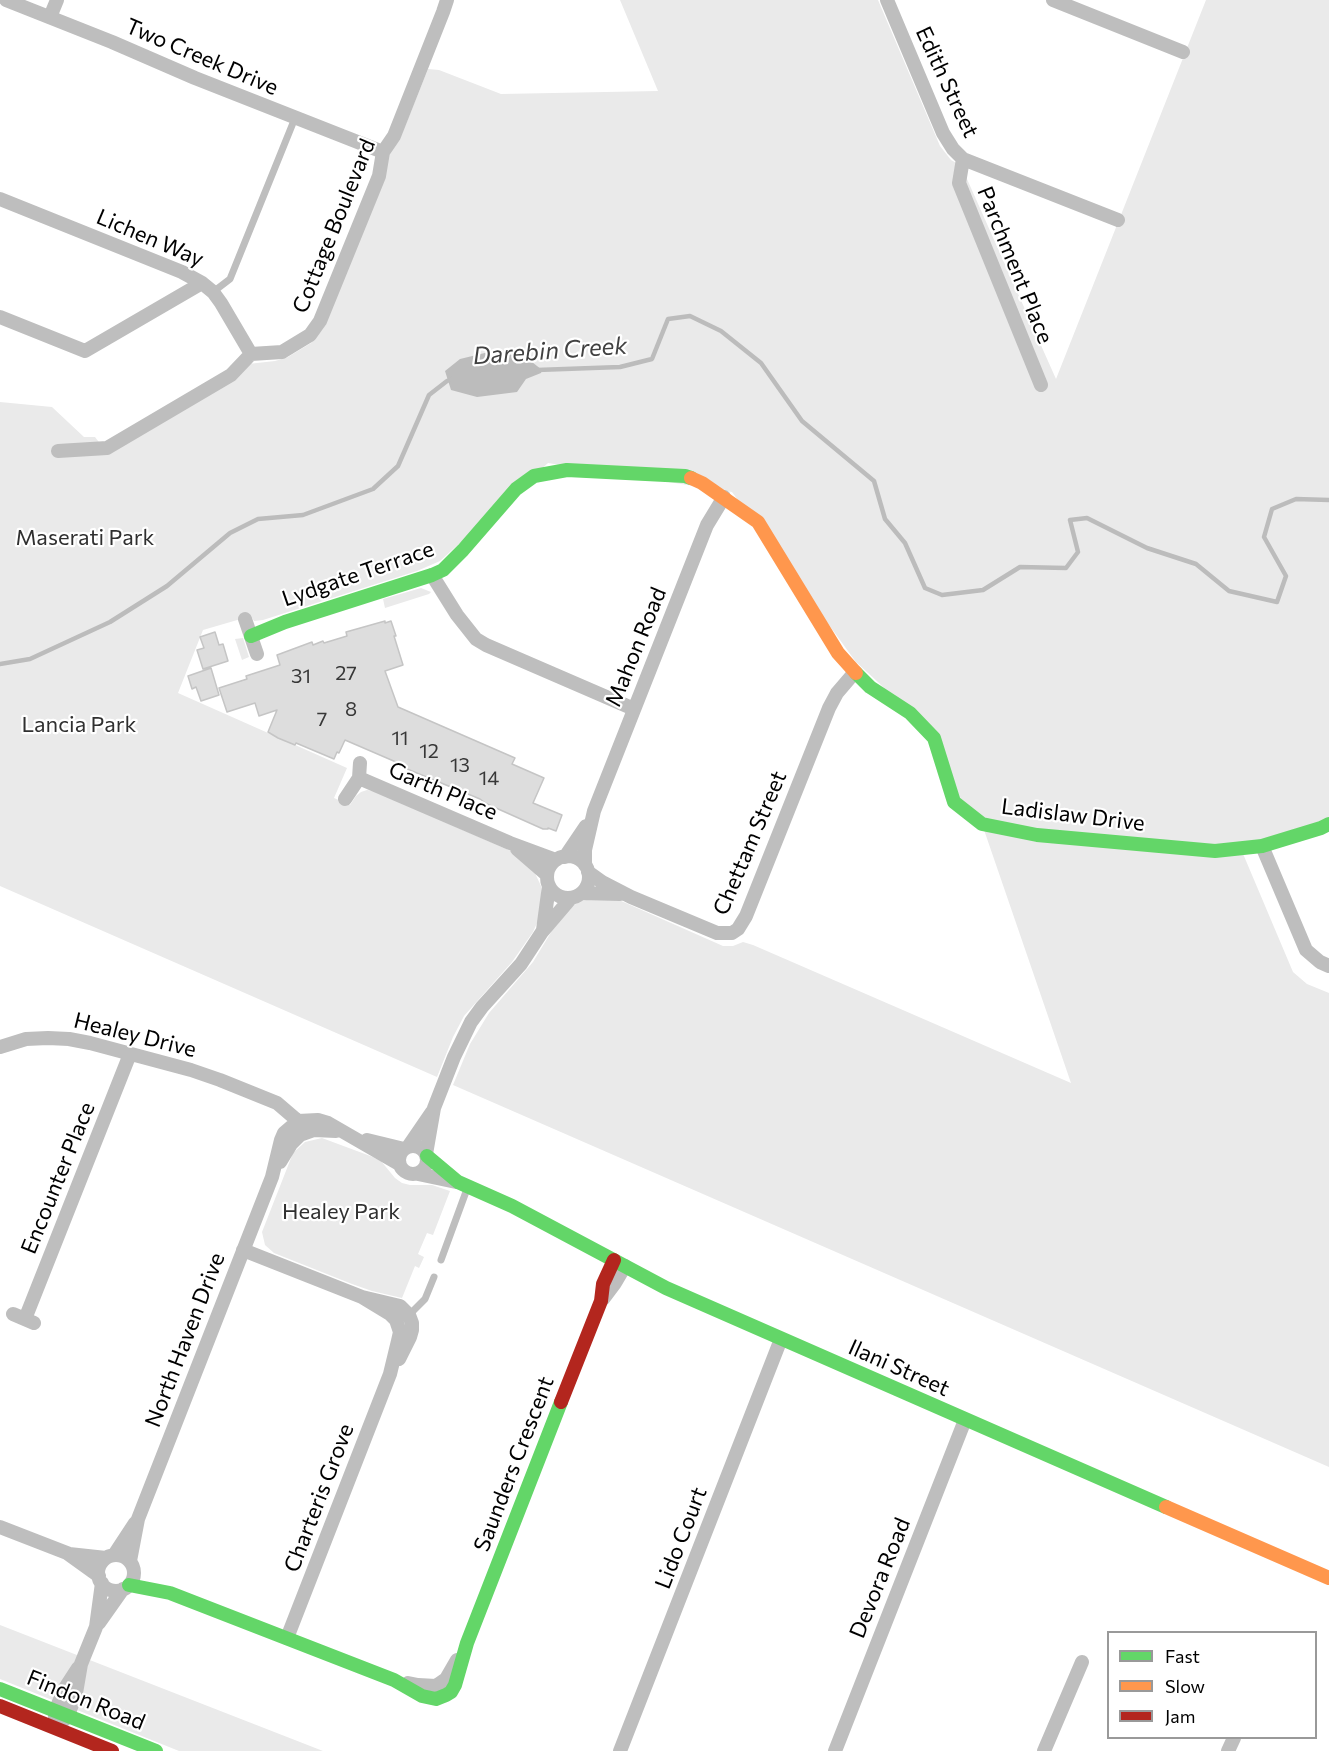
<!DOCTYPE html>
<html>
<head>
<meta charset="utf-8">
<style>
  body { margin:0 }
  #map { position:relative; width:1329px; height:1751px; overflow:hidden; background:#fff; font-family:Commissioner,sans-serif }
  canvas { display:block }
  .legend { position:absolute; left:1107px; top:1631px; width:210px; height:108px; box-sizing:border-box; background:#fff; border:2px solid #999; margin:0; padding:8px 10px; list-style:none; font-size:18px; color:#000 }
  .legend li { display:flex; align-items:center; gap:12px; height:30px }
  .legend b { width:30px; border:2px solid #999 }
</style>
</head>
<body>
<div id="map">
<canvas width="1329" height="1751"></canvas>
<ul class="legend">
<li><b style="height:8px;background:#63d668"></b>Fast</li>
<li><b style="height:8px;background:#ff974d"></b>Slow</li>
<li><b style="height:8px;background:#b3261e"></b>Jam</li>
</ul>
</div>
<script>
const c = document.querySelector('canvas').getContext('2d');
c.lineJoin = 'round';
function fill(path, color) { c.fillStyle = color; c.fill(path, 'evenodd'); }
const poly = rows => new Path2D(rows.map(r => 'M' + r).join(''));
function stroke(path, color, width, dash) { c.strokeStyle = color; c.lineWidth = width; c.lineCap = dash ? 'butt' : 'round'; c.setLineDash(dash || []); c.stroke(path); }
function label(font, color, halo, rows, align = 'center') {
  c.font = font + ' Commissioner,sans-serif'; c.lineWidth = 4.5; c.setLineDash([]); c.textBaseline = 'middle'; c.strokeStyle = halo; c.fillStyle = color; for (const [text, x, y, turn = 0] of rows) {
    c.save(); c.translate(x, y); c.rotate((+turn || 0) * Math.PI / 180); c.textAlign = isNaN(turn) ? turn : align; if (halo) c.strokeText(text, 0, 0); c.fillText(text, 0, 0); c.restore();
  }
}
fill(poly([
  [620,0,878,0,940,146,951,160,967,169,967,179,1056,379,1206,0,1329,0,1329,824,1241,849,1293,972,1307,984,1329,993,1329,1467,453,1085,470,1044,489,1013,533,962,553,929,572,906,581,901,592,899,619,900,723,946,733,946,743,942,753,945,1071,1083,982,824,954,802,934,738,879,683,856,662,732,492,548,463,440,561,417,571,263,620,254,621,251,616,203,630,178,693,347,768,334,798,350,805,356,796,361,792,367,790,374,791,513,852,534,871,541,886,542,896,541,914,533,932,512,962,464,1016,453,1037,437,1077,0,886,0,402,52,407,84,437,95,437,108,454,248,364,275,361,288,357,311,343,322,330,330,314,362,233,390,151,399,141,428,69,439,70,501,94,658,91],
  [421,588,431,592,429,594,385,608,383,599],
  [243,638,249,657,242,660,235,639],
  [322,1138,373,1157,381,1161,395,1178,402,1183,410,1185,432,1185,450,1191,433,1235,427,1233,418,1254,424,1257,419,1268,415,1266,402,1298,372,1291,352,1284,274,1253,265,1245,262,1232,293,1153,305,1142],
  [0,1625,323,1751,179,1751,0,1679]
]), '#eaeaea');
fill(poly([
  [497,350,532,362,542,370,541,373,526,379,517,392,477,397,451,390,445,371,460,359]
]), '#bcbcbc');
stroke(poly([
  [537,370,620,367,652,359,668,319,690,316,721,331,761,363,802,421,874,481,885,519,905,543,925,588,942,595,983,590,1020,567,1066,568,1078,552,1070,520,1087,518,1147,548,1196,564,1229,591,1277,602,1286,576,1264,537,1272,509,1296,499,1329,500],
  [0,664,30,659,110,622,167,586,230,533,258,519,303,515,373,489,398,466,429,395,447,381,452,379]
]), '#bcbcbc', 4.5);
const building = poly([
  [385,621,385,623,391,621,396,636,394,636,403,665,385,671,398,707,515,758,512,764,544,778,533,803,562,815,556,831,548,828,548,829,543,829,487,804,480,799,395,764,396,762,345,740,339,753,337,752,334,759,296,743,295,745,278,738,268,732,277,710,259,716,255,703,227,712,219,688,247,679,246,676,280,665,277,655,312,642,313,645,323,641,324,643,347,636,346,632,385,621],
  [215,632,219,645,223,644,228,661,203,669,197,650,204,648,200,637,215,632],
  [211,668,219,695,201,701,196,687,192,689,188,676,211,668]
]);
fill(building, '#ddd');
stroke(building, '#c5c5c5', 1.5);
stroke(poly([
  [213,292,230,279,295,118],
  [441,1260,467,1189],
  [409,1315,425,1299,434,1277]
]), '#bebebe', 7);
stroke(poly([
  [6,0,112,42,195,78,383,152],
  [887,0,943,133,953,149,963,159,1118,220],
  [1053,0,1183,52],
  [50,17,57,0],
  [963,159,959,183,1041,385],
  [0,199,182,272,202,283,213,292,221,303,251,354],
  [0,317,85,351,202,283],
  [58,451,107,448,231,375,251,354,282,352,310,335,320,321,379,176,383,152,394,136,443,12,447,0],
  [432,575,457,615,476,639,486,645,634,709],
  [245,619,257,654],
  [359,778,510,843,556,860],
  [345,799,359,778,360,763],
  [1262,846,1306,950,1320,962,1329,966],
  [517,849,547,875],
  '547 877a21 21 0 1 1 42 0a21 21 0 1 1-42 0Z',
  [565,857,586,826],
  [585,865,585,850,594,811,707,525,724,497],
  [588,872,602,882,631,897,717,933,732,933,738,929,746,916,829,708,837,693,855,672],
  [582,893,620,894],
  [543,930,549,886],
  [0,1047,26,1039,48,1038,69,1039,90,1043,191,1070,220,1080,277,1103,298,1121,300,1135],
  [367,1140,404,1149],
  '399 1160a14 14 0 1 1 28 0a14 14 0 1 1-28 0Z',
  [408,1147,432,1112],
  [426,1154,434,1108,454,1057,471,1022,482,1007,521,964,542,932,571,898],
  [280,1162,291,1144,300,1135,314,1130,336,1131],
  [418,1174,456,1182],
  [243,1250,362,1297,400,1306,409,1315,412,1323,412,1330,410,1337,399,1359],
  [603,1299,615,1283,625,1266],
  [13,1314,34,1323],
  [25,1319,130,1054],
  [0,1527,67,1553,99,1576],
  [69,1554,106,1558],
  [114,1555,135,1523],
  '98 1573a18 18 0 1 1 36 0a18 18 0 1 1-36 0Z',
  [130,1561,138,1519,272,1177,281,1140,284,1133,298,1121,318,1120,328,1123,399,1164],
  [99,1623,123,1589],
  [287,1638,390,1374,398,1341,400,1332,396,1320,390,1314,362,1297],
  [408,1683,418,1685,436,1686,446,1679,457,1660],
  [55,1718,55,1711,65,1688,78,1668],
  [63,1721,68,1716,76,1693,81,1664,96,1627,102,1583],
  [620,1751,781,1339],
  [835,1751,965,1420],
  [1044,1751,1082,1662],
  [1228,1751,1234,1738]
]), '#bebebe', 14);
stroke(poly([
  [251,636,285,622,432,575,443,570,463,550,516,489,534,476,567,470,685,476,691,478],
  [856,673,870,687,910,713,934,738,954,802,982,824,1037,835,1215,851,1262,846,1321,828,1329,824],
  [427,1156,458,1182,512,1206,666,1288,1166,1507],
  [129,1585,170,1593,394,1680,422,1696,436,1699,446,1695,451,1692,455,1685,467,1643,561,1402],
  [0,1689,156,1751]
]), '#63d668', 14);
stroke(poly([
  [691,478,702,483,758,522,838,653,856,673],
  [1166,1507,1329,1578]
]), '#ff974d', 14);
stroke(poly([
  [561,1402,601,1301,603,1284,614,1260],
  [0,1706,112,1751]
]), '#b3261e', 14);
label('20px', '#373737', null, [
  ["27",346,673],
  ["31",301,676],
  ["8",351,709],
  ["7",322,719],
  ["11",400,738],
  ["12",429,751],
  ["13",460,765],
  ["14",489,778]
]);
label('22px', '#000', '#fff', [
  ["Two Creek Drive",202,57,23],
  ["Edith Street",947,82,65],
  ["Cottage Boulevard",334,226,-68],
  ["Lichen Way",150,238,23],
  ["Parchment Place",1015,265,68],
  ["Lydgate Terrace",358,574,-19],
  ["Mahon Road",636,647,-68],
  ["Garth Place",443,791,23],
  ["Ladislaw Drive",1073,815,7],
  ["Chettam Street",750,843,-67],
  ["Healey Drive",135,1035,14],
  ["Encounter Place",58,1178,-68],
  ["North Haven Drive",185,1340,-69],
  ["Ilani Street",899,1368,24],
  ["Saunders Crescent",514,1464,-69],
  ["Charteris Grove",319,1498,-69],
  ["Lido Court",681,1538,-69],
  ["Devora Road",880,1578,-68],
  ["Findon Road",86,1700,22]
]);
label('22px', '#303030', '#fff', [
  ["Maserati Park",85,538],
  ["Lancia Park",79,725],
  ["Healey Park",341,1212]
]);
label('italic 24px', '#414141', '#fff', [
  ["Darebin Creek",550,351,-4]
]);
</script>
</body>
</html>
